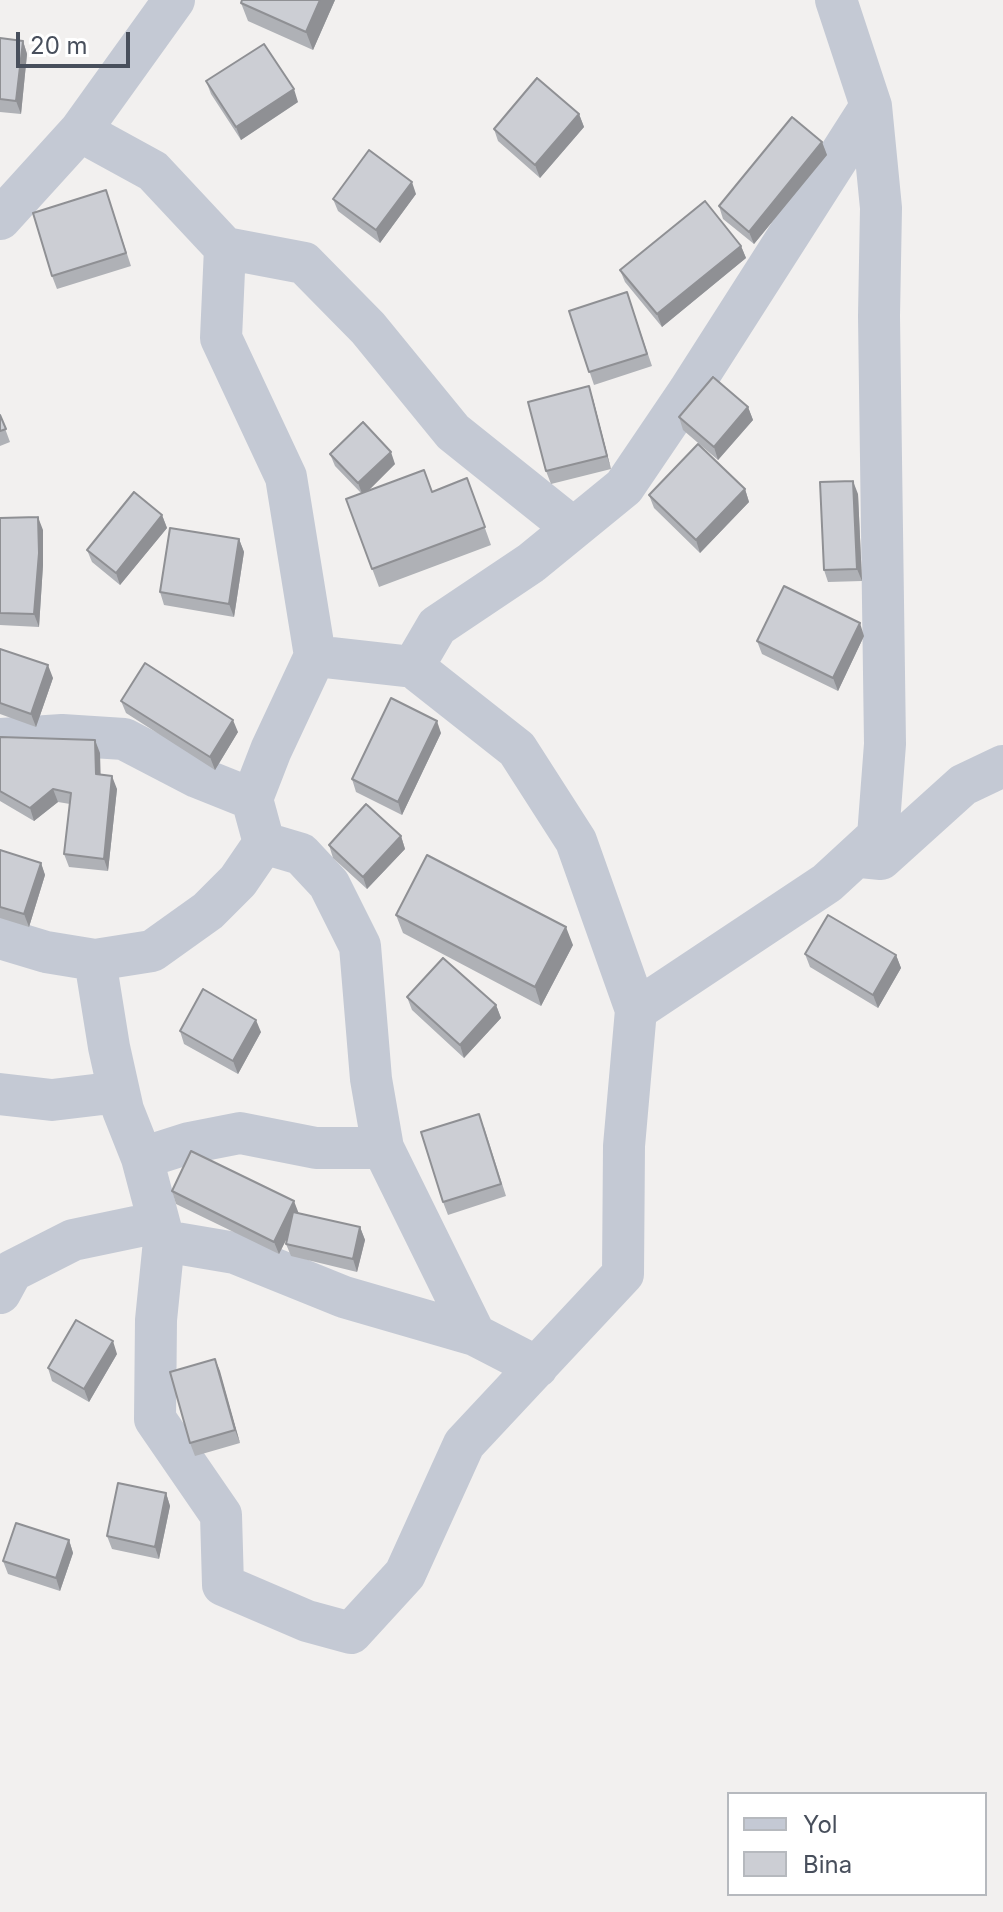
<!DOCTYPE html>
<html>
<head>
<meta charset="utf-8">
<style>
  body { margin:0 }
  #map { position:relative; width:1003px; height:1912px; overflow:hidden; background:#f2f0ef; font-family:Inter,sans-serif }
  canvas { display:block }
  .legend { position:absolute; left:727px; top:1792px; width:260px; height:104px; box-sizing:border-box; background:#fff; border:2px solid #b6b9be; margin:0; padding:10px 14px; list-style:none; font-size:24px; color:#484f5c }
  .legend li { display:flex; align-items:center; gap:16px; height:40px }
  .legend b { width:40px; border:2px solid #b6b9be }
  .scale { position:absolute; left:16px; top:32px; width:114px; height:36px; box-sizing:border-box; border:4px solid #484f5c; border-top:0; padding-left:10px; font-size:24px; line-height:28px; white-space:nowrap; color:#484f5c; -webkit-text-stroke:6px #fff; paint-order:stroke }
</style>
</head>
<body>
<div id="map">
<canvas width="1003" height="1912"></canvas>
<ul class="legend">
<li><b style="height:10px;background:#c4c9d4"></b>Yol</li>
<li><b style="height:22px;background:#ccced4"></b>Bina</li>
</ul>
<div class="scale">20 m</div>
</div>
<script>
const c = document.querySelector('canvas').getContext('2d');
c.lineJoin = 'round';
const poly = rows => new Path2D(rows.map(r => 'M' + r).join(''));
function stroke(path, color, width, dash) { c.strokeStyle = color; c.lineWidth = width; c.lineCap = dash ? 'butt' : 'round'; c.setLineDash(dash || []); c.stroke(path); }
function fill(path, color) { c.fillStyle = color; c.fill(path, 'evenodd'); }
stroke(poly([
  [80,131,153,171,225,248,221,338,286,477,315,656,413,667,517,749,576,841,636,1010,624,1146,623,1274,464,1444,405,1574,351,1633,307,1621,223,1585,221,1515,155,1419,156,1320,164,1241,142,1158,123,1110,109,1047,95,960,152,951,208,911,238,881,264,843,252,799,271,750,315,656],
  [0,219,80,131,174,0],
  [225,248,304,263,368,328,453,432,573,528],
  [413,667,437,626,531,563,624,487,689,391,871,106],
  [0,739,62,735,124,739,197,777,252,799],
  [264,843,301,854,329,884,360,946,371,1079,383,1148],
  [861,857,881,859,963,785,1003,766],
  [0,938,46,952,95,960],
  [636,1010,827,883,878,836,885,744,879,316,881,208,871,106,836,0],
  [0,1094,52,1100,119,1092],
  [142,1158,189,1143,240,1133,316,1148,383,1148,475,1335],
  [164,1241,235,1253,344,1297,475,1335,537,1367],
  [0,1293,12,1271,73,1240,159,1222]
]), '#c4c9d4', 42);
fill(poly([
  [335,0,313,50,248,21,241,3],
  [0,38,23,41,27,54,21,114,0,112],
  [206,81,298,102,241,140,211,94],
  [579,114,584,127,540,178,498,141,494,129],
  [822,142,827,155,754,244,723,219,719,206],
  [106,190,131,266,57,289,52,276],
  [416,194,380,243,338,211,333,199],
  [741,246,746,258,662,327,625,282,620,270],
  [627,292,652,366,594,385,569,311],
  [593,399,611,469,551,484,546,471],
  [748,407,753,420,718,460,683,430,679,417],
  [0,415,10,442,0,446],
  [330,454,395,464,368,491,432,492,467,478,491,545,379,587,346,499,361,493,335,466],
  [745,489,749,502,700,553,654,508,649,495],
  [858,494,862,581,828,582,824,570],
  [162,515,167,528,120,585,92,562,87,550],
  [0,518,43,530,43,565,39,627,0,625],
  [239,539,244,552,234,617,164,605,160,592],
  [864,636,838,691,762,654,757,641],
  [0,649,53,678,36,727,0,714],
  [121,701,238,732,215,770,126,713],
  [441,733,402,815,356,792,352,779],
  [0,737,100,753,100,775,117,789,108,871,69,867,64,854,70,804,58,802,34,821,0,801],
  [401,836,405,849,367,889,333,858,329,845],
  [0,850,41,863,45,875,29,927,0,918],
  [396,915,573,945,541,1006,403,933],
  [805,954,896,955,901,968,878,1008,810,967],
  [407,997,496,1005,501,1018,464,1058,412,1010],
  [180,1031,261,1032,238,1074,184,1044],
  [484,1127,506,1196,448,1215,443,1202],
  [172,1191,298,1213,360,1227,365,1240,357,1272,291,1256,286,1244,288,1236,279,1254,176,1204],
  [117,1354,89,1402,52,1381,48,1368],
  [215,1359,240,1443,195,1456,190,1443],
  [166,1493,170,1506,159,1559,112,1549,107,1536],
  [69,1540,73,1553,60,1591,8,1574,3,1561]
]), '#afb1b6');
fill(poly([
  [320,0,335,0,313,50,306,32],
  [23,41,27,54,21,114,16,101],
  [294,89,298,102,241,140,236,127],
  [579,114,584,127,540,178,535,165],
  [822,142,827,155,754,244,749,232],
  [412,182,416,194,380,243,376,230],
  [741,246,746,258,662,327,657,314],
  [589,386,593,399,611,469,607,456],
  [748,407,753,420,718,460,714,447],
  [391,452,395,464,363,496,358,483],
  [853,481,858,494,862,581,857,569],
  [745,489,749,502,700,553,696,540],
  [162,515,167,528,120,585,116,573],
  [38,517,43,530,43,565,39,627,34,614],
  [239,539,244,552,234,617,229,604],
  [860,623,864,636,838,691,833,678],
  [48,665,53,678,36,727,31,714],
  [233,720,238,732,215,770,210,757],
  [437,721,441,733,402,815,398,802],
  [95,740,100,753,101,787,96,774],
  [112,776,117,789,108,871,104,859],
  [53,789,58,802,34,821,30,808],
  [401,836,405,849,367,889,363,877],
  [41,863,45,875,29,927,24,914],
  [566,927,573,945,541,1006,535,987],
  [896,955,901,968,878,1008,873,995],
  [496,1005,501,1018,464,1058,460,1045],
  [256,1020,261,1032,238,1074,233,1061],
  [294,1201,299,1214,279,1254,274,1242],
  [360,1227,365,1240,357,1272,353,1259],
  [113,1341,117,1354,89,1402,84,1389],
  [215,1359,220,1371,240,1443,235,1430],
  [166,1493,170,1506,159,1559,155,1547],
  [69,1540,73,1553,60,1591,56,1578]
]), '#8f9094');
const building = poly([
  [242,0,320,0,306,32,241,3,242,0],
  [0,38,23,41,16,101,0,99,0,38],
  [264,44,294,89,236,127,206,81,264,44],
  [537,78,579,114,535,165,494,129,537,78],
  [792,117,822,142,749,232,719,206,792,117],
  [369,150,412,182,376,230,333,199,369,150],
  [106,190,126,253,52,276,33,213,106,190],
  [705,201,741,246,657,314,620,270,705,201],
  [627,292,647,354,589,372,569,311,627,292],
  [713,377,748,407,714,447,679,417,713,377],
  [589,386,607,456,546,471,528,402,589,386],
  [0,415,6,429,0,431,0,415],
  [363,422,391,452,358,483,330,454,363,422],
  [698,444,745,489,696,540,649,495,698,444],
  [424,470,432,492,467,478,485,527,372,569,346,499,424,470],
  [853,481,857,569,824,570,820,482,853,481],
  [134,492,162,515,116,573,87,550,134,492],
  [38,517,39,553,34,614,0,613,0,518,38,517],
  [170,528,239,539,229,604,160,592,170,528],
  [784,586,860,623,833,678,757,641,784,586],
  [0,649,48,665,31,714,0,703,0,649],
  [145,663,233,720,210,757,121,701,145,663],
  [391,698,437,721,398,802,352,779,391,698],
  [0,737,95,740,96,774,112,776,104,859,64,854,71,793,53,789,30,808,0,791,0,737],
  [366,804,401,836,363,877,329,845,366,804],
  [0,850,41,863,24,914,0,907,0,850],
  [427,855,566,927,535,987,396,915,427,855],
  [828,915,896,955,873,995,805,954,828,915],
  [443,958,496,1005,460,1045,407,997,443,958],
  [203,989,256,1020,233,1061,180,1031,203,989],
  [479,1114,501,1184,443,1202,421,1132,479,1114],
  [191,1151,294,1201,274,1242,172,1191,191,1151],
  [293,1212,360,1227,353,1259,286,1244,293,1212],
  [76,1320,113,1341,84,1389,48,1368,76,1320],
  [215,1359,235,1430,190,1443,170,1372,215,1359],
  [118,1483,166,1493,155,1547,107,1536,118,1483],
  [16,1523,69,1540,56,1578,3,1561,16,1523]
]);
fill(building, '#ccced4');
stroke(building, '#8f9094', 2);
</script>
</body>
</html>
